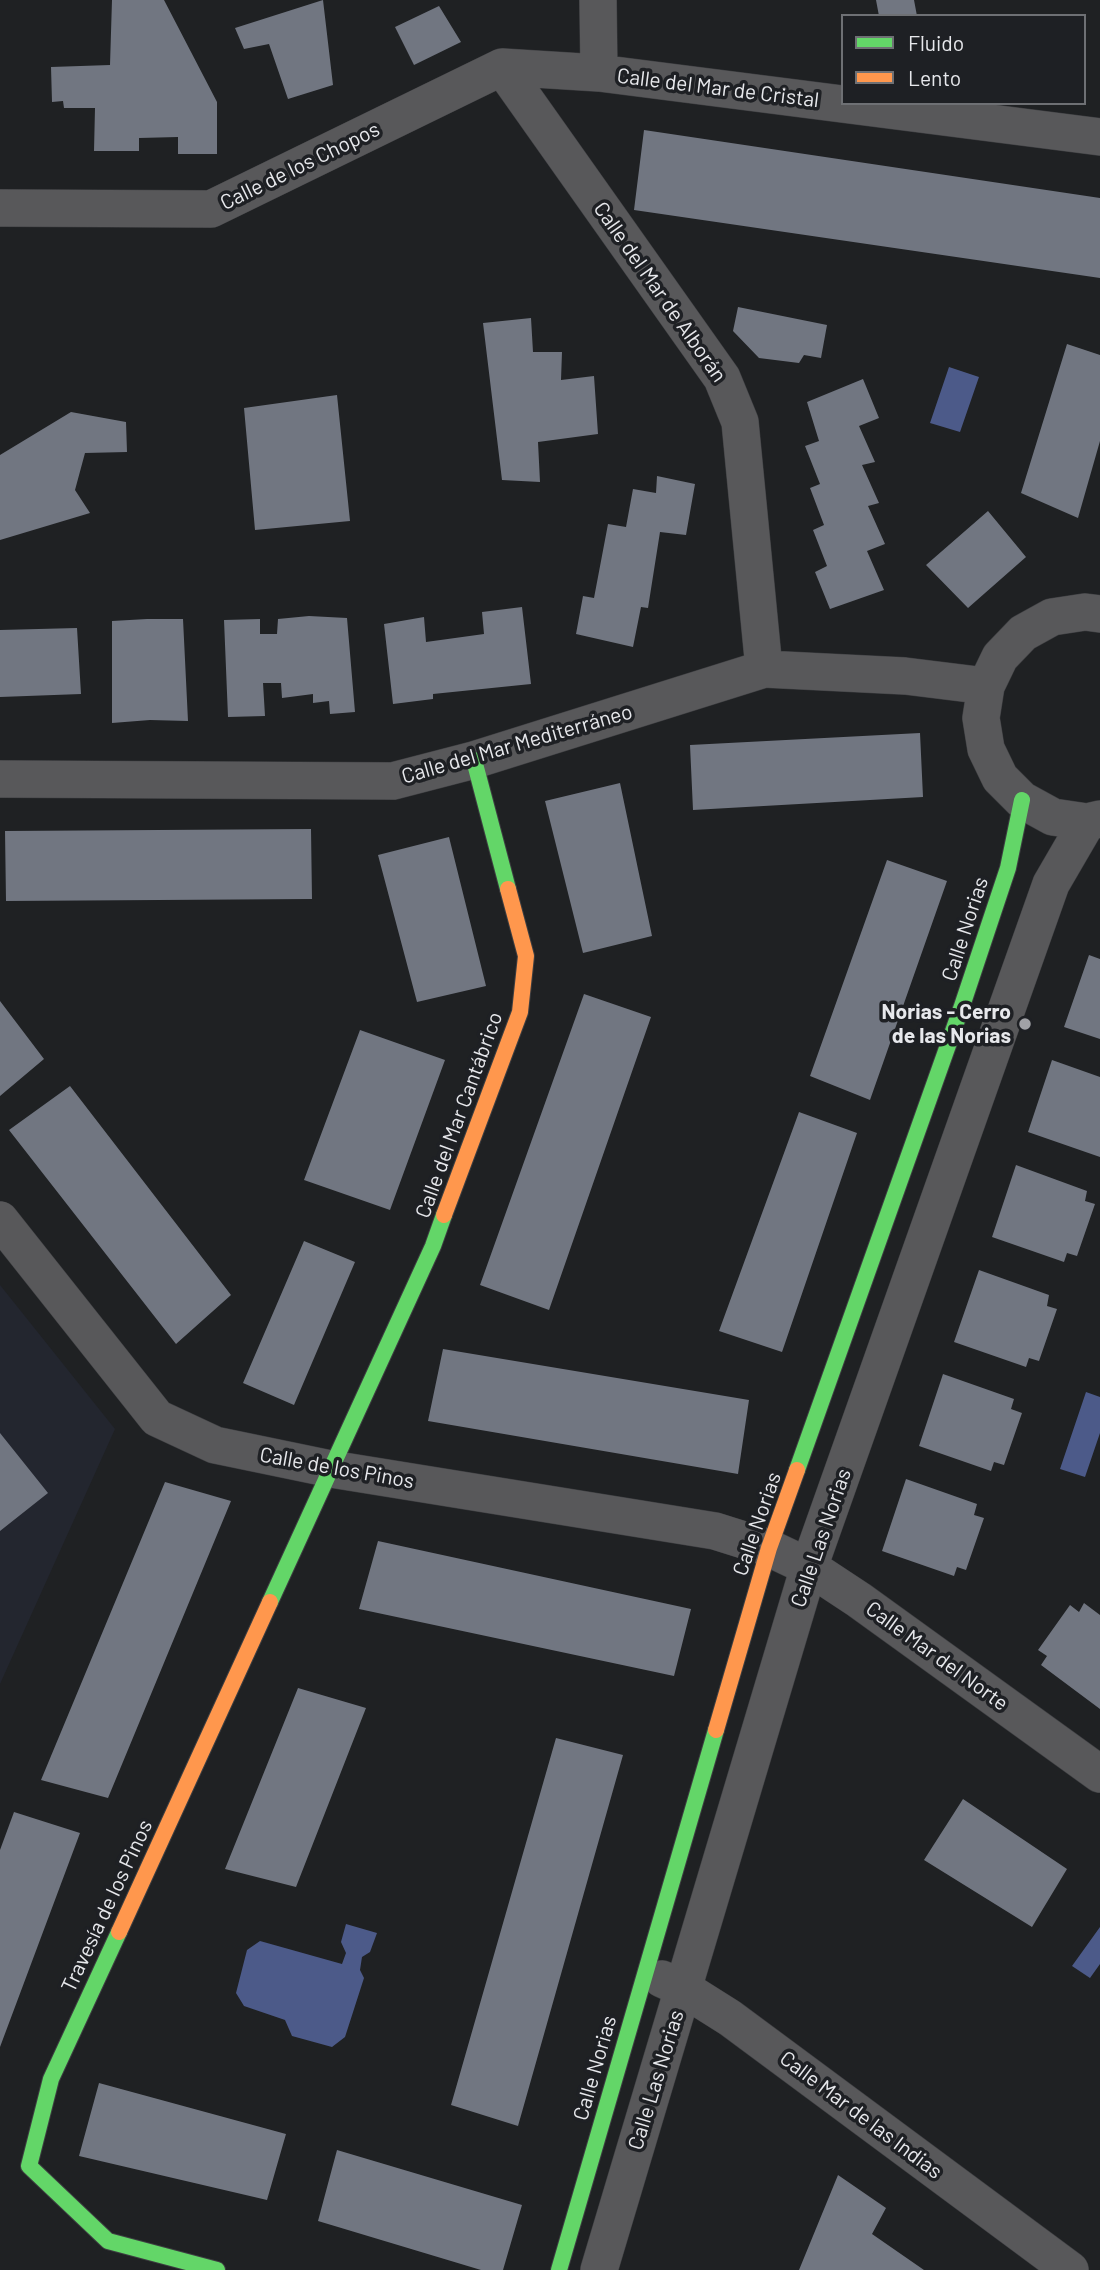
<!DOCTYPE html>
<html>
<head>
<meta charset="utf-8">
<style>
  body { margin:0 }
  #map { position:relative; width:1100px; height:2270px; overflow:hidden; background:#1f2123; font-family:Barlow,sans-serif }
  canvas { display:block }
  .legend { position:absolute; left:841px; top:14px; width:245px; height:91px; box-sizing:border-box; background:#1e2024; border:2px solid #6e7074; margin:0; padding:9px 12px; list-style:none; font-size:21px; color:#e7e8ec }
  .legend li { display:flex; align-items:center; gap:14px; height:35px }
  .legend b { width:35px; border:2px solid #6e7074 }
</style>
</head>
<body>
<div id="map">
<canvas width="1100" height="2270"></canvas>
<ul class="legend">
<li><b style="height:9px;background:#63d668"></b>Fluido</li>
<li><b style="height:9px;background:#ff974d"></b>Lento</li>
</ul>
</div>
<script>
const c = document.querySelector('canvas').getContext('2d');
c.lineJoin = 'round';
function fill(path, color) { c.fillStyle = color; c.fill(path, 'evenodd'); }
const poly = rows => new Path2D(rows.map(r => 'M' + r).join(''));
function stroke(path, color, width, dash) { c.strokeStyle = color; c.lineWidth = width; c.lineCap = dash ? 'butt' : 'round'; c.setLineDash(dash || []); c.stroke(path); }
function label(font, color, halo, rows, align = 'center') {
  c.font = font + ' Barlow,sans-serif'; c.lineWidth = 7; c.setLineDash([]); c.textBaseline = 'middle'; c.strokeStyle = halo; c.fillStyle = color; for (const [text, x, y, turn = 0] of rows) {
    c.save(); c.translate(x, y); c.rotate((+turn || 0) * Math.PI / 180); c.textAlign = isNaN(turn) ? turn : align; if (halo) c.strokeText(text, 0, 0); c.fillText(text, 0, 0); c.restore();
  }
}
fill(poly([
  [0,1285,115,1429,0,1684]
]), '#23262f');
fill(poly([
  [949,367,979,377,960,432,930,423],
  [1086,1392,1100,1397,1100,1433,1085,1477,1060,1469],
  [346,1924,377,1933,370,1952,362,1957,360,1970,364,1978,345,2037,332,2047,292,2036,285,2020,244,2006,236,1993,247,1950,260,1941,342,1964,346,1953,341,1942],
  [1100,1927,1100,1964,1090,1978,1072,1966]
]), '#4c5a89');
fill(poly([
  [112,0,164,0,217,102,217,154,178,154,178,137,139,138,139,151,94,151,95,108,64,108,63,101,52,102,51,67,110,65],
  [323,0,333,85,288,99,269,44,244,49,235,28],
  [876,0,914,0,917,16,879,16],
  [439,6,461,42,414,65,395,27],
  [644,130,1100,198,1100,278,634,210],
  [738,307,827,325,821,358,804,355,799,363,759,358,733,331],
  [531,318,533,352,562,352,561,380,594,376,598,434,538,442,540,482,502,480,483,323],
  [1067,344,1100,355,1100,441,1078,518,1021,493],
  [863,379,879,418,859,426,875,462,862,465,879,503,868,506,885,544,867,551,884,590,830,609,815,572,827,566,813,530,824,525,810,488,820,484,805,446,819,441,807,402],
  [337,395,350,521,255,530,244,408],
  [71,412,126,422,127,452,85,453,75,490,90,513,0,540,0,455],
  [657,476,695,484,686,535,660,532,648,608,641,607,633,647,576,634,583,596,594,598,608,524,626,527,633,489,656,493],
  [988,511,1026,557,968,608,926,565],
  [522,607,531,684,433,694,433,699,393,704,384,624,424,617,426,642,484,634,482,612],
  [309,616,347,618,355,712,330,714,329,701,313,703,313,694,282,698,281,683,263,683,265,716,228,717,224,620,260,619,260,634,277,634,278,619],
  [147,619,183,619,188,721,150,720,112,723,112,621],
  [77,628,81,694,0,697,0,630],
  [920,733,923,797,693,810,690,745],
  [620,783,652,936,583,953,545,801],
  [311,829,312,899,6,901,5,831],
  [449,837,486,986,417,1002,378,855],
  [887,860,947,881,870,1100,810,1076],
  [1089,955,1100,959,1100,1039,1064,1027],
  [584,994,651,1017,549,1310,480,1285],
  [0,1001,44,1059,0,1096],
  [360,1030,445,1060,390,1210,304,1180],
  [1052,1060,1100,1077,1100,1157,1028,1132],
  [70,1086,231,1295,176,1344,9,1130],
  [799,1112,857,1133,782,1352,719,1331],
  [1016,1165,1087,1191,1085,1201,1095,1204,1077,1256,1067,1253,1064,1262,992,1237],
  [304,1241,355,1262,294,1405,243,1383],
  [979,1270,1049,1295,1047,1306,1057,1309,1039,1361,1029,1358,1026,1367,954,1342],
  [443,1349,749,1400,738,1474,428,1421],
  [943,1374,1014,1399,1011,1409,1022,1413,1004,1465,994,1462,991,1471,919,1446],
  [0,1433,48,1493,0,1531],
  [906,1479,977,1504,974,1515,984,1518,966,1570,957,1567,954,1576,882,1551],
  [165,1482,231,1501,108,1798,41,1780],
  [378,1541,691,1609,674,1676,359,1609],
  [1084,1603,1100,1615,1100,1709,1041,1665,1047,1656,1038,1650,1070,1605,1079,1612],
  [298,1688,366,1708,296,1887,225,1869],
  [556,1738,623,1755,518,2126,451,2105],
  [963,1799,1067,1869,1032,1927,924,1860],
  [14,1812,80,1833,0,2047,0,1850],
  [99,2083,286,2134,267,2200,79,2156],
  [337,2150,522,2205,503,2270,481,2270,318,2221],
  [838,2175,886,2208,872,2234,924,2270,799,2270]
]), '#717681');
const street = poly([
  [598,0,599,73],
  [502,67,722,378,740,422,764,669],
  [0,208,211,209,502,67,599,73,1100,137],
  [1100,614,1085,612,1052,617,1023,633,1000,657,986,686,981,718,986,749,1000,778,1022,800,1053,817,1087,822,1100,819],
  [0,779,393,781,474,760,764,669,905,676,986,686],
  [0,1220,157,1418,215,1445,331,1469,715,1531,769,1548,809,1567,859,1600,1100,1774],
  [662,1979,684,1989,730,2018,1070,2270],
  [599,2270,809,1567,1051,884,1087,822]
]);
const fast = poly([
  [474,760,508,889],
  [797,1470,962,1006,1008,868,1022,800],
  [270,1602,433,1246,444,1215],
  [119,1932,51,2079,29,2166,108,2241,217,2270],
  [559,2270,716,1730]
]);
const slow = poly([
  [444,1215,520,1012,526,956,508,889],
  [716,1730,769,1548,797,1470],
  [119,1932,270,1602]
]);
stroke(street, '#3d3e41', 38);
stroke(fast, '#3d3e41', 18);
stroke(slow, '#3d3e41', 18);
stroke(street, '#58585a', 37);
stroke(fast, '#63d668', 16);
stroke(slow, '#ff974d', 16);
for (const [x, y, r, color] of [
  [1025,1024,7,"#a1a2a6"]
]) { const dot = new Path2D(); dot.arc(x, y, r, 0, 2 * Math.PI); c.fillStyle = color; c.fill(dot); stroke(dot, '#1e2024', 2.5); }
label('21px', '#e7e8ec', '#1e2024', [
  ["Calle del Mar de Cristal",718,88,7],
  ["Calle de los Chopos",300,166,-26],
  ["Calle del Mar de Alborán",660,292,55],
  ["Calle del Mar Mediterráneo",517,744,-16],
  ["Calle Norias",965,929,-72],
  ["Calle del Mar Cantábrico",459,1115,-70],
  ["Calle de los Pinos",337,1468,10],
  ["Calle Norias",757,1524,-71],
  ["Calle Las Norias",821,1538,-71],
  ["Calle Mar del Norte",937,1656,36],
  ["Travesía de los Pinos",107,1906,-65],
  ["Calle Norias",595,2068,-74],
  ["Calle Las Norias",656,2080,-73],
  ["Calle Mar de las Indias",861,2115,37]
]);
label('bold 21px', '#e7e8ec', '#1e2024', [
  ["Norias - Cerro",1011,1012],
  ["de las Norias",1011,1036]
], 'right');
</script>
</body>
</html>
